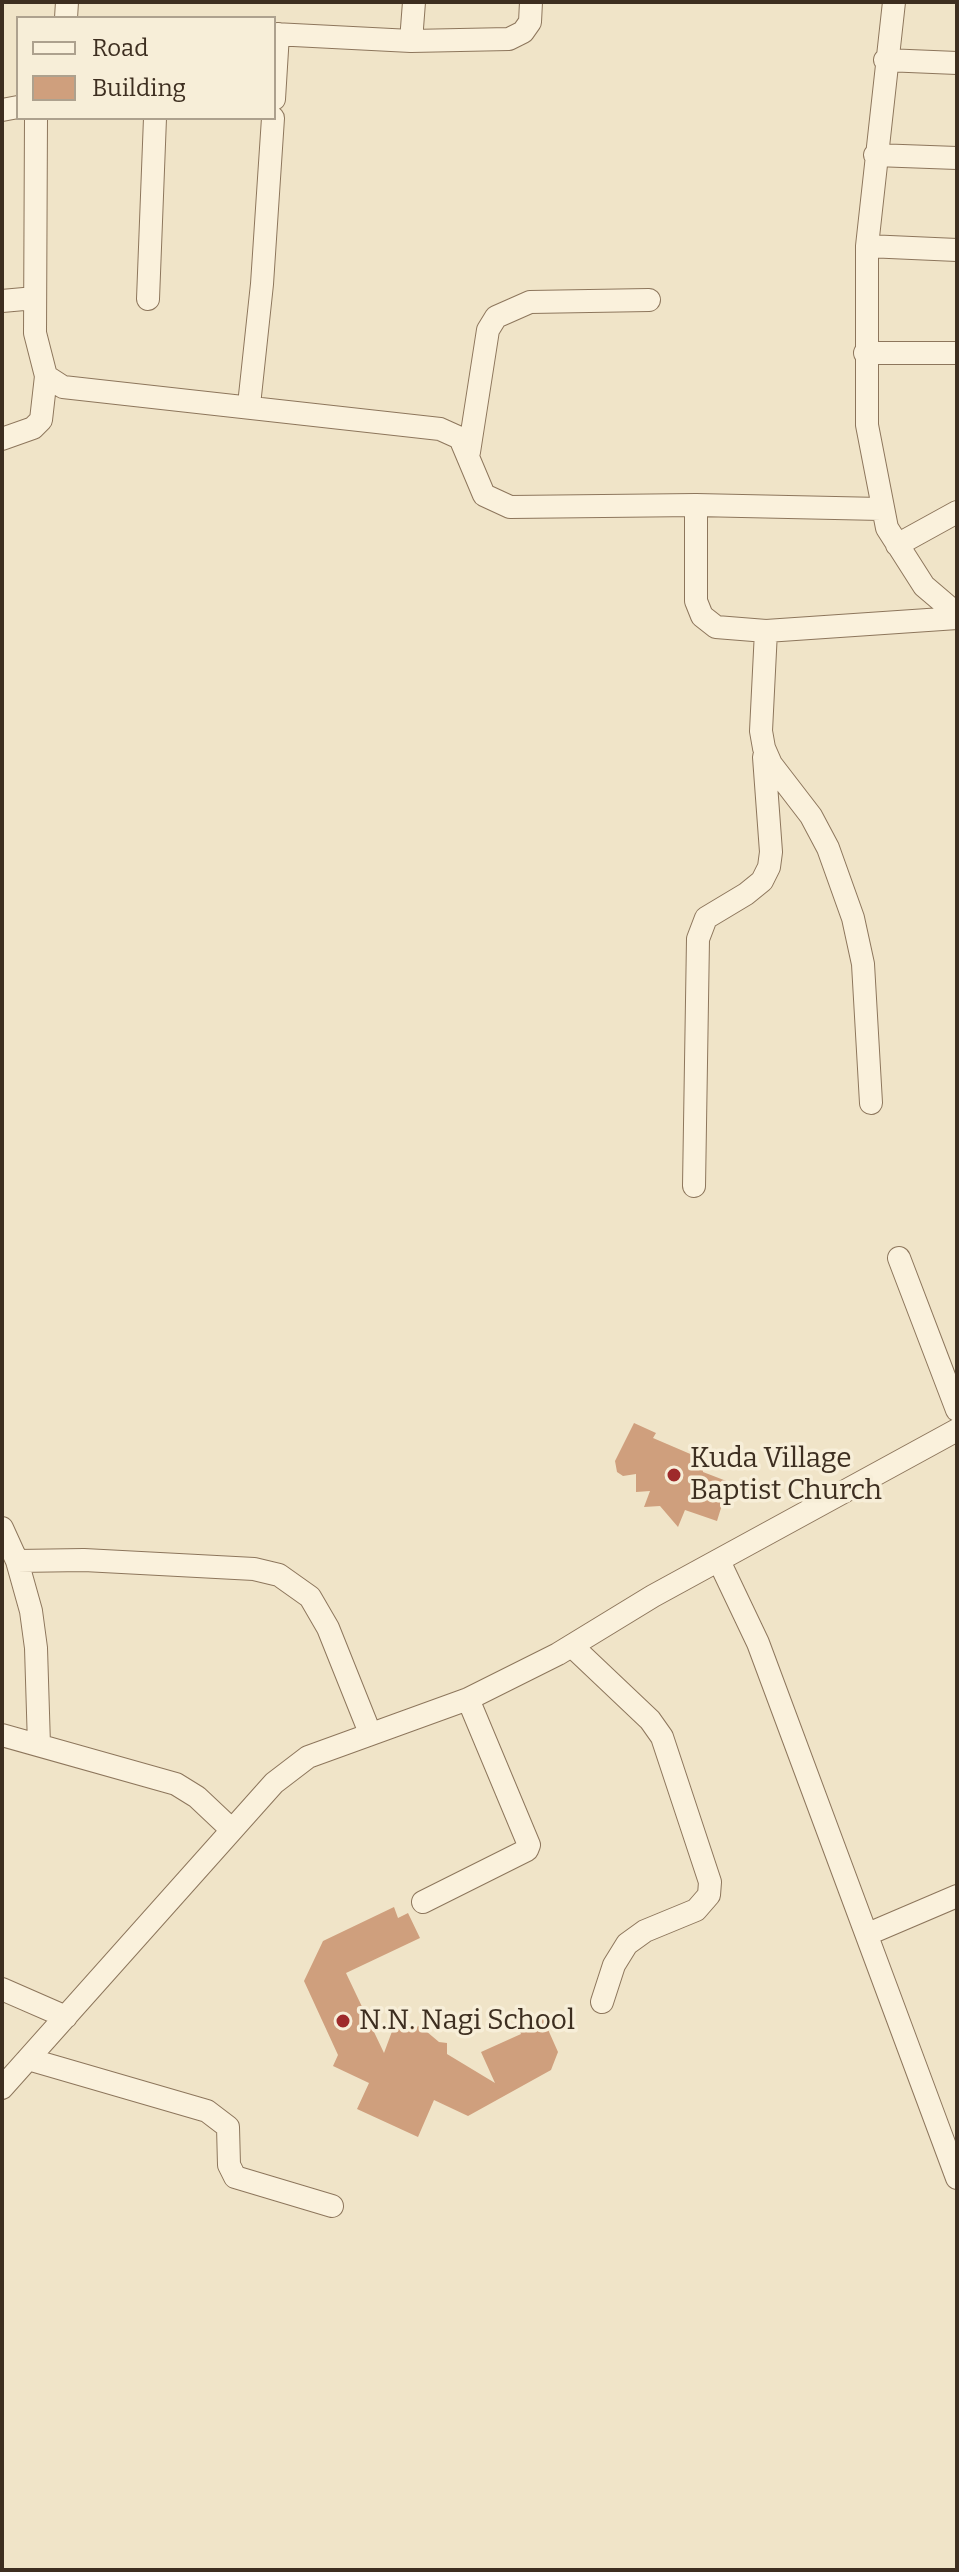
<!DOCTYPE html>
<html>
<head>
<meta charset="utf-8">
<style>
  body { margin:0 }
  #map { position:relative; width:959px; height:2572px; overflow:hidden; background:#f0e4c8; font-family:Bitter,serif }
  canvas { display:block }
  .frame { position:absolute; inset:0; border:4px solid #3d2e20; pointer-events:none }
  .legend { position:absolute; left:16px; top:16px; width:260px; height:104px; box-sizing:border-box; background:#f7eed8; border:2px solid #ada18e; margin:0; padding:10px 14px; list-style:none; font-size:24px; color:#3d2e20 }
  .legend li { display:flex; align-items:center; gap:16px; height:40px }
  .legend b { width:40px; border:2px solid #ada18e }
</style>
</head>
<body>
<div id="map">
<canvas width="959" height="2572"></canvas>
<div class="frame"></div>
<ul class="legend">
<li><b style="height:10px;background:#faf1dc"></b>Road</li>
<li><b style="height:22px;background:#cf9f7d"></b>Building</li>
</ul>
</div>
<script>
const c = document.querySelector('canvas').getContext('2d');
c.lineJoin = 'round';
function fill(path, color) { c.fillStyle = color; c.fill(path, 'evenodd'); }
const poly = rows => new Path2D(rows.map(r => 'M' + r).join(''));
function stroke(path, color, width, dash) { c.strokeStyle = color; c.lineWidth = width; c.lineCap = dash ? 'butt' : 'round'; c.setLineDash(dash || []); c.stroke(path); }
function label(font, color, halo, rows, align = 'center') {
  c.font = font + ' Bitter,serif'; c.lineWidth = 7; c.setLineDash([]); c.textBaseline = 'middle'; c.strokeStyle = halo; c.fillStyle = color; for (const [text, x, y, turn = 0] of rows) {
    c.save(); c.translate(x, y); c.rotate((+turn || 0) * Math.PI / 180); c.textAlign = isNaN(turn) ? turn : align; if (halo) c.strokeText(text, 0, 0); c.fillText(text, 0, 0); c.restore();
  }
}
fill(poly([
  [634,1423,656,1433,653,1438,702,1459,703,1472,729,1482,717,1521,685,1510,678,1527,660,1506,644,1507,650,1491,636,1492,636,1474,623,1476,617,1472,615,1461],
  [394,1907,398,1918,408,1913,420,1938,346,1973,384,2053,394,2026,404,2030,420,2026,439,2042,447,2043,447,2054,495,2083,481,2052,521,2034,518,2027,542,2016,558,2052,551,2070,468,2116,434,2100,418,2137,357,2109,369,2083,333,2066,338,2055,304,1981,323,1941]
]), '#cf9f7d');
const minor = poly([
  [894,2,867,246,867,425,887,528,924,586,957,614],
  [66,18,67,2],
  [274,34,411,41,509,39,523,32,530,22,531,2],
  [411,41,414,2],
  [885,60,957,63],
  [274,99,278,34],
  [2,110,18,107],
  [36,118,35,333,46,376,63,387,440,429,460,438,484,495,510,507,696,505,881,509],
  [875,155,957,158],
  [867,246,957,250],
  [148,299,155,118],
  [2,301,35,298],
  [865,353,957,353],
  [249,405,262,284,273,118],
  [2,439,33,428,41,420,46,376],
  [469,452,488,330,496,317,530,302,649,300],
  [696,505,696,601,702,616,716,627,766,631,957,618],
  [897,545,957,512],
  [766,631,761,731,764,748,771,764,811,816,828,848,853,918,863,964,871,1103],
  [694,1186,698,939,706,918,746,894,762,881,769,867,771,852,764,757],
  [899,1258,957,1410],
  [2,1528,17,1561,31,1611,36,1648,39,1745],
  [17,1561,84,1560,254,1569,279,1575,310,1597,328,1628,370,1733],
  [719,1561,758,1643,957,2178],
  [573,1647,650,1720,662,1737,710,1882,709,1895,696,1910,645,1931,627,1944,614,1965,602,2002],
  [2,1735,176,1784,197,1797,232,1830],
  [423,1902,527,1850,529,1845,468,1699],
  [868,1934,957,1896],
  [2,1989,66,2017],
  [28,2059,207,2111,228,2127,229,2165,235,2177,332,2206],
  [2,2088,274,1783,308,1757,468,1699,558,1654,653,1596,957,1430]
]);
stroke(minor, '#8d765c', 24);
stroke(minor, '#faf1dc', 22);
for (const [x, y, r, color] of [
  [674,1475,8,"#9e2a2b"],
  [343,2021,8,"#9e2a2b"]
]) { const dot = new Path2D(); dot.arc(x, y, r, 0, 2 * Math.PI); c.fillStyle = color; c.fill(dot); stroke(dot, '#f7eed8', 3); }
label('28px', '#3d2e20', '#f7eed8', [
  ["Kuda Village",690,1459],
  ["Baptist Church",690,1491],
  ["N.N. Nagi School",359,2021]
], 'left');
</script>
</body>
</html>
